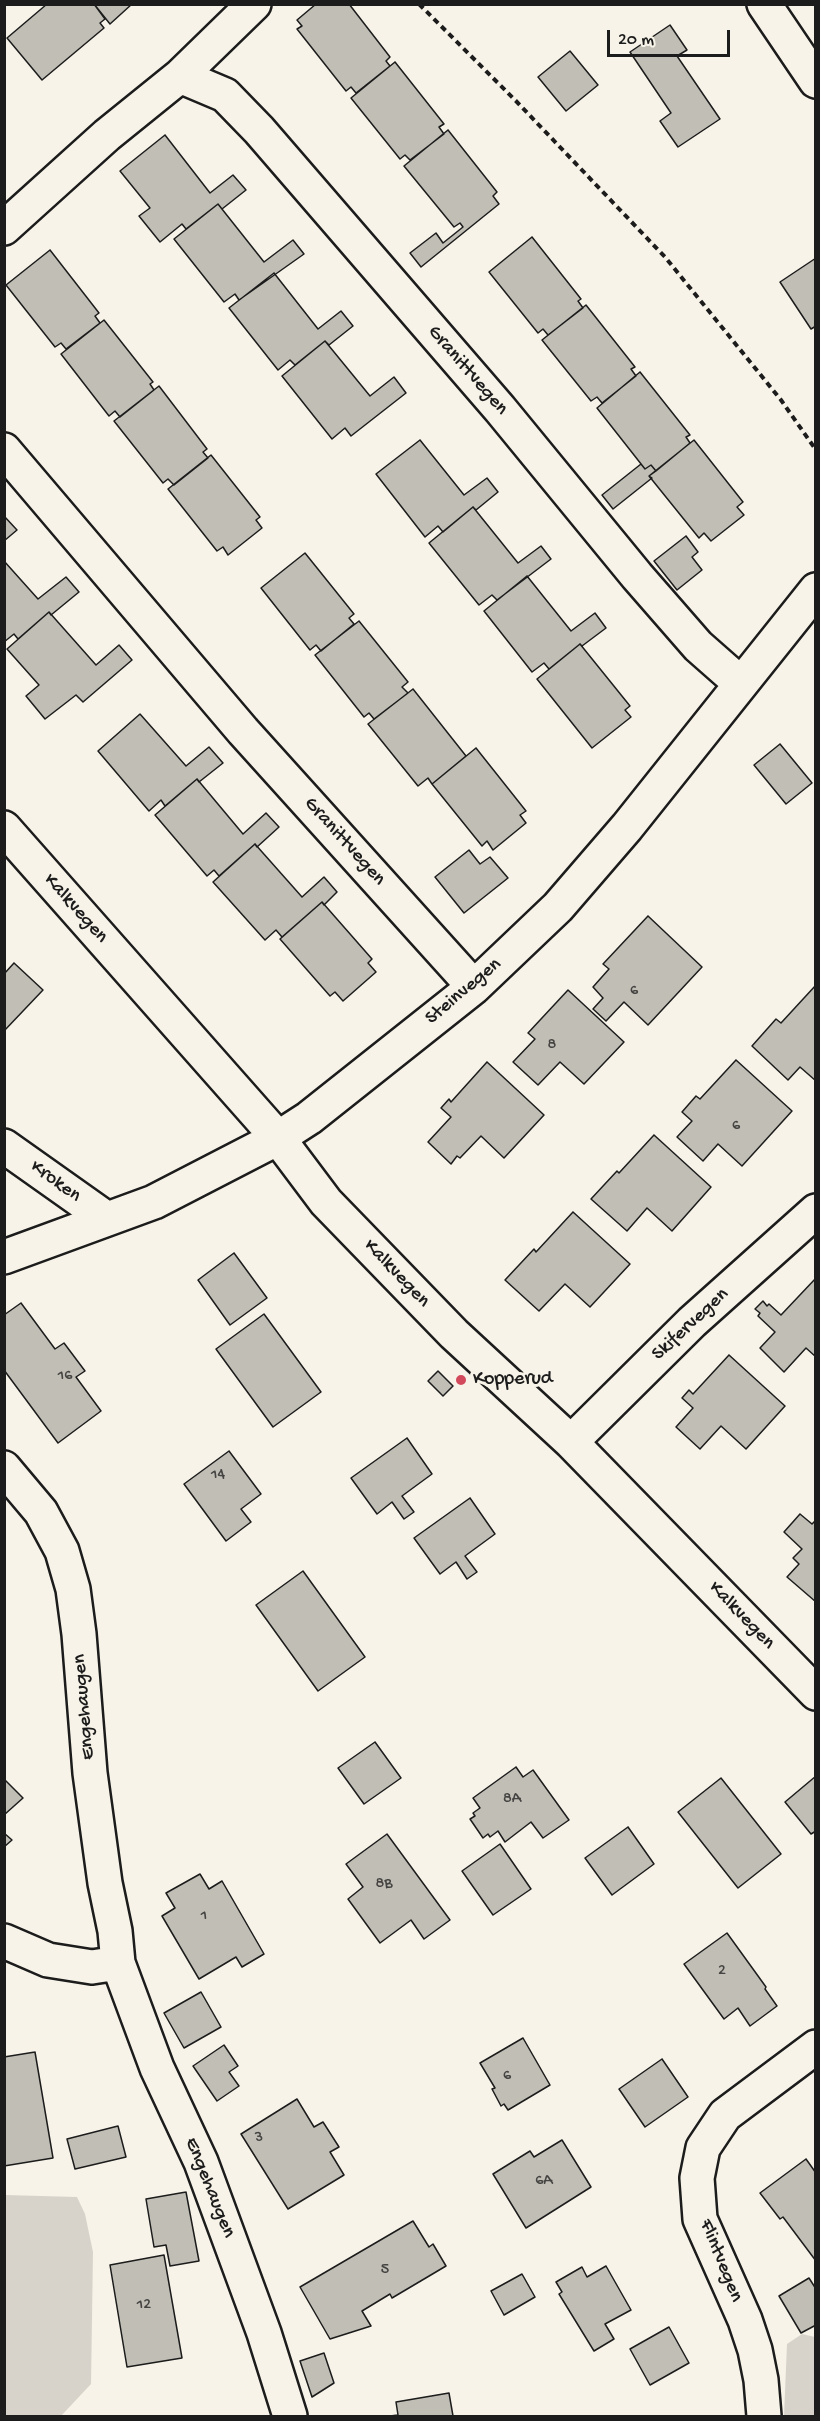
<!DOCTYPE html>
<html>
<head>
<meta charset="utf-8">
<style>
  body { margin:0 }
  #map { position:relative; width:820px; height:2421px; overflow:hidden; background:#f7f3e8; font-family:"Gochi Hand",sans-serif }
  canvas { display:block }
  .frame { position:absolute; inset:0; border:6px solid #1c1c1c; pointer-events:none }
  .scale { position:absolute; left:607px; top:30px; width:123px; height:27px; box-sizing:border-box; border:3px solid #1c1c1c; border-top:0; padding-left:8px; font-size:18px; line-height:21px; white-space:nowrap; color:#1c1c1c; -webkit-text-stroke:4px #f7f3e8; paint-order:stroke }
</style>
</head>
<body>
<div id="map">
<canvas width="820" height="2421"></canvas>
<div class="frame"></div>
<div class="scale">20 m</div>
</div>
<script>
const c = document.querySelector('canvas').getContext('2d');
c.lineJoin = 'round';
function fill(path, color) { c.fillStyle = color; c.fill(path, 'evenodd'); }
const poly = rows => new Path2D(rows.map(r => 'M' + r).join(''));
function stroke(path, color, width, dash) { c.strokeStyle = color; c.lineWidth = width; c.lineCap = dash ? 'butt' : 'round'; c.setLineDash(dash || []); c.stroke(path); }
function label(font, color, halo, rows, align = 'center') {
  c.font = font + ' "Gochi Hand",sans-serif'; c.lineWidth = 6; c.setLineDash([]); c.textBaseline = 'middle'; c.strokeStyle = halo; c.fillStyle = color; for (const [text, x, y, turn = 0] of rows) {
    c.save(); c.translate(x, y); c.rotate((+turn || 0) * Math.PI / 180); c.textAlign = isNaN(turn) ? turn : align; if (halo) c.strokeText(text, 0, 0); c.fillText(text, 0, 0); c.restore();
  }
}
fill(poly([
  [5,2195,77,2197,85,2214,93,2252,91,2384,61,2416,5,2416],
  [802,2334,815,2337,815,2416,784,2416,787,2344]
]), '#d7d3cb');
const building = poly([
  [47,4,94,4,105,19,100,23,104,28,42,80,7,38,47,4],
  [94,4,132,4,110,24,94,4],
  [316,4,349,4,390,57,386,61,390,66,356,93,351,87,346,91,297,29,302,26,297,20,316,4],
  [670,25,687,50,677,56,720,119,678,147,660,121,671,113,630,52,670,25],
  [570,51,598,85,566,111,538,77,570,51],
  [395,62,444,124,439,127,444,134,410,160,405,155,400,159,351,98,395,62],
  [448,130,497,192,493,196,499,204,421,267,410,253,436,233,443,243,463,227,460,223,454,227,404,166,448,130],
  [165,135,210,193,233,175,246,190,222,209,218,204,186,229,182,224,160,242,139,216,150,208,120,171,165,135],
  [218,204,264,262,293,240,304,254,239,300,235,294,224,302,174,239,218,204],
  [532,237,581,299,578,301,583,308,548,335,543,329,538,333,489,272,532,237],
  [50,250,99,313,95,316,100,323,66,349,61,343,55,347,6,285,50,250],
  [816,258,816,326,811,329,780,282,816,258],
  [274,273,318,329,341,311,353,326,329,345,325,341,295,365,290,360,278,370,229,308,274,273],
  [586,305,635,367,631,369,636,376,602,403,597,397,591,401,542,340,586,305],
  [104,320,153,382,150,384,154,390,120,417,115,411,109,416,61,354,104,320],
  [325,341,370,396,394,377,406,393,351,436,345,428,332,439,282,376,325,341],
  [640,372,690,435,686,437,690,443,656,471,651,465,645,469,597,408,640,372],
  [159,386,207,449,203,452,208,458,174,485,168,479,163,483,114,421,159,386],
  [420,440,464,495,487,478,498,492,476,510,473,507,443,532,438,526,425,537,376,474,420,440],
  [694,440,743,502,737,507,744,515,711,541,704,533,699,538,649,476,694,440],
  [211,455,260,517,256,520,262,528,228,555,223,547,217,551,168,489,211,455],
  [641,464,645,469,651,465,656,471,649,476,652,478,613,509,602,495,641,464],
  [473,507,518,563,541,546,551,559,497,600,492,595,479,605,429,543,473,507],
  [4,516,17,530,4,541,4,516],
  [686,536,698,552,692,557,702,570,677,590,654,561,686,536],
  [305,553,354,614,349,618,354,624,321,651,316,645,310,650,261,588,305,553],
  [4,561,38,599,66,577,79,592,51,615,49,612,18,639,14,634,4,642,4,561],
  [527,576,571,631,595,613,606,628,582,646,580,644,549,669,544,663,532,672,484,611,527,576],
  [49,612,96,665,119,645,132,660,83,702,76,695,45,719,26,696,39,685,7,649,49,612],
  [359,621,408,682,402,687,408,693,374,719,369,713,364,717,315,655,359,621],
  [580,644,630,706,625,710,631,717,592,748,537,679,580,644],
  [413,689,466,756,432,784,428,778,418,786,368,724,413,689],
  [140,714,186,766,209,747,223,763,199,782,197,779,165,806,161,800,149,811,98,751,140,714],
  [780,744,812,783,786,804,754,765,780,744],
  [476,748,526,811,520,815,526,823,493,850,487,841,482,846,432,784,476,748],
  [197,779,243,834,266,813,279,827,257,847,255,844,219,876,214,870,207,876,155,815,197,779],
  [255,844,302,897,324,877,337,892,324,905,322,902,282,937,276,930,265,940,213,882,255,844],
  [469,850,480,864,490,857,508,878,464,913,435,877,469,850],
  [322,902,372,959,368,963,376,972,343,1001,335,992,330,996,280,939,322,902],
  [648,916,702,967,648,1025,624,1002,606,1021,593,1009,603,998,593,987,609,969,603,964,648,916],
  [14,963,43,990,4,1031,4,974,14,963],
  [816,985,816,1081,800,1067,788,1080,752,1046,776,1019,781,1023,816,985],
  [568,990,624,1042,584,1084,560,1062,538,1085,513,1062,535,1039,528,1033,568,990],
  [736,1060,792,1111,742,1166,718,1144,703,1161,677,1137,692,1121,682,1112,696,1096,700,1099,736,1060],
  [487,1062,544,1115,504,1158,481,1136,460,1158,457,1156,451,1164,428,1142,451,1117,441,1108,449,1099,451,1102,487,1062],
  [654,1135,711,1187,672,1231,647,1208,627,1231,591,1199,617,1171,619,1173,654,1135],
  [573,1212,630,1264,590,1307,565,1284,539,1311,505,1280,534,1249,536,1252,573,1212],
  [234,1253,267,1298,230,1325,198,1280,234,1253],
  [816,1278,816,1357,806,1348,784,1372,760,1348,775,1332,758,1316,760,1313,755,1309,763,1301,767,1306,769,1304,781,1315,816,1278],
  [21,1303,55,1349,64,1343,85,1371,76,1377,101,1411,58,1443,4,1370,4,1315,21,1303],
  [264,1314,321,1392,273,1427,216,1349,264,1314],
  [729,1355,785,1406,746,1449,721,1426,700,1449,676,1427,693,1408,682,1398,689,1390,693,1394,729,1355],
  [438,1371,453,1386,443,1396,428,1381,438,1371],
  [407,1438,432,1474,402,1496,414,1512,404,1519,392,1502,377,1514,351,1478,407,1438],
  [229,1451,261,1494,241,1509,251,1522,226,1541,184,1484,229,1451],
  [470,1498,495,1534,465,1556,477,1572,467,1579,456,1562,440,1574,414,1538,470,1498],
  [800,1514,812,1524,816,1520,816,1602,787,1577,799,1564,793,1558,802,1549,784,1532,800,1514],
  [303,1571,365,1657,318,1691,256,1605,303,1571],
  [375,1742,401,1778,364,1804,338,1768,375,1742],
  [516,1767,523,1777,533,1770,569,1820,543,1838,531,1822,505,1842,498,1831,490,1837,488,1834,483,1838,470,1819,475,1816,473,1813,480,1808,473,1798,516,1767],
  [816,1776,816,1831,811,1834,785,1802,816,1776],
  [721,1778,781,1854,738,1888,678,1812,721,1778],
  [4,1779,23,1798,4,1815,4,1779],
  [628,1827,654,1864,612,1895,585,1858,628,1827],
  [4,1833,12,1840,4,1847,4,1833],
  [387,1834,450,1920,424,1939,411,1920,380,1943,348,1899,363,1887,346,1864,387,1834],
  [500,1844,531,1889,493,1915,462,1871,500,1844],
  [200,1874,209,1889,222,1881,264,1954,242,1967,236,1957,199,1979,162,1916,175,1908,166,1893,200,1874],
  [727,1933,766,1987,765,1989,777,2006,750,2026,738,2008,724,2019,684,1964,727,1933],
  [201,1992,221,2027,184,2048,164,2013,201,1992],
  [523,2038,550,2085,508,2110,504,2104,501,2106,492,2089,495,2088,480,2063,523,2038],
  [224,2045,238,2066,229,2072,239,2086,217,2101,193,2066,224,2045],
  [35,2052,53,2158,4,2166,4,2057,35,2052],
  [662,2059,688,2097,645,2127,619,2089,662,2059],
  [297,2099,314,2127,323,2122,339,2147,330,2152,344,2175,288,2209,241,2134,297,2099],
  [118,2126,126,2157,75,2169,67,2139,118,2126],
  [562,2140,591,2187,526,2228,493,2174,530,2151,534,2157,562,2140],
  [806,2159,816,2173,816,2261,783,2217,780,2219,760,2193,806,2159],
  [186,2192,199,2261,170,2266,166,2245,154,2247,146,2199,186,2192],
  [413,2221,429,2247,433,2244,446,2266,392,2298,390,2294,362,2311,371,2326,330,2339,300,2287,413,2221],
  [164,2255,182,2358,127,2367,110,2265,164,2255],
  [606,2266,631,2310,605,2324,614,2339,594,2351,559,2294,562,2292,556,2282,582,2267,587,2277,606,2266],
  [522,2274,535,2297,504,2315,491,2291,522,2274],
  [809,2278,816,2289,816,2325,801,2333,779,2296,809,2278],
  [669,2327,689,2363,650,2385,630,2349,669,2327],
  [324,2353,334,2383,312,2397,300,2361,324,2353],
  [449,2393,453,2416,390,2416,398,2415,396,2402,449,2393]
]);
fill(building, '#c0beb5');
stroke(building, '#1c1c1c', 1.5);
const minor = poly([
  [764,4,816,81],
  [180,76,254,4],
  [4,228,107,135,180,76,225,95,259,130,500,409,637,576,698,646,740,683],
  [4,450,243,731,474,987],
  [4,828,278,1138,326,1202,454,1334,571,1442,816,1693],
  [4,1146,107,1219],
  [4,1257,154,1202,278,1138,309,1118,474,987,558,907,627,827,816,590],
  [571,1442,692,1322,816,1211],
  [4,1468,41,1512,62,1551,73,1589,79,1634,90,1773,105,1883,115,1931,118,1963,157,2068,201,2162,264,2333,290,2416],
  [4,1941,48,1960,92,1967,118,1963],
  [764,2416,761,2380,755,2350,745,2320,700,2219,697,2178,703,2148,725,2115,816,2047]
]);
stroke(minor, '#1c1c1c', 38);
stroke(poly([
  [419,4,516,101,665,257,781,400,816,450]
]), '#1c1c1c', 4, [6, 4.5]);
stroke(minor, '#f7f3e8', 33);
for (const [x, y, r, color] of [
  [461,1380,6,"#d1495b"]
]) { const dot = new Path2D(); dot.arc(x, y, r, 0, 2 * Math.PI); c.fillStyle = color; c.fill(dot); stroke(dot, '#f7f3e8', 2); }
label('16px', '#454442', null, [
  ["6",634,992],
  ["8",552,1046],
  ["6",736,1127],
  ["16",65,1377],
  ["14",218,1476],
  ["8A",512,1800],
  ["8B",384,1885],
  ["1",204,1917],
  ["2",722,1972],
  ["6",507,2077],
  ["3",259,2139],
  ["6A",544,2182],
  ["5",385,2271],
  ["12",144,2306]
]);
label('20px', '#1c1c1c', '#f7f3e8', [
  ["Granittvegen",467,371,49],
  ["Granittvegen",344,842,48],
  ["Kalkvegen",75,909,48],
  ["Steinvegen",464,992,-40],
  ["Kroken",55,1182,36],
  ["Kalkvegen",396,1274,46],
  ["Skifervegen",691,1325,-43],
  ["Kalkvegen",741,1616,46],
  ["Engehaugen",85,1707,-95],
  ["Engehaugen",209,2188,68],
  ["Flintvegen",720,2261,68]
]);
label('20px', '#1c1c1c', '#f7f3e8', [
  ["Kopperud",473,1380]
], 'left');
</script>
</body>
</html>
